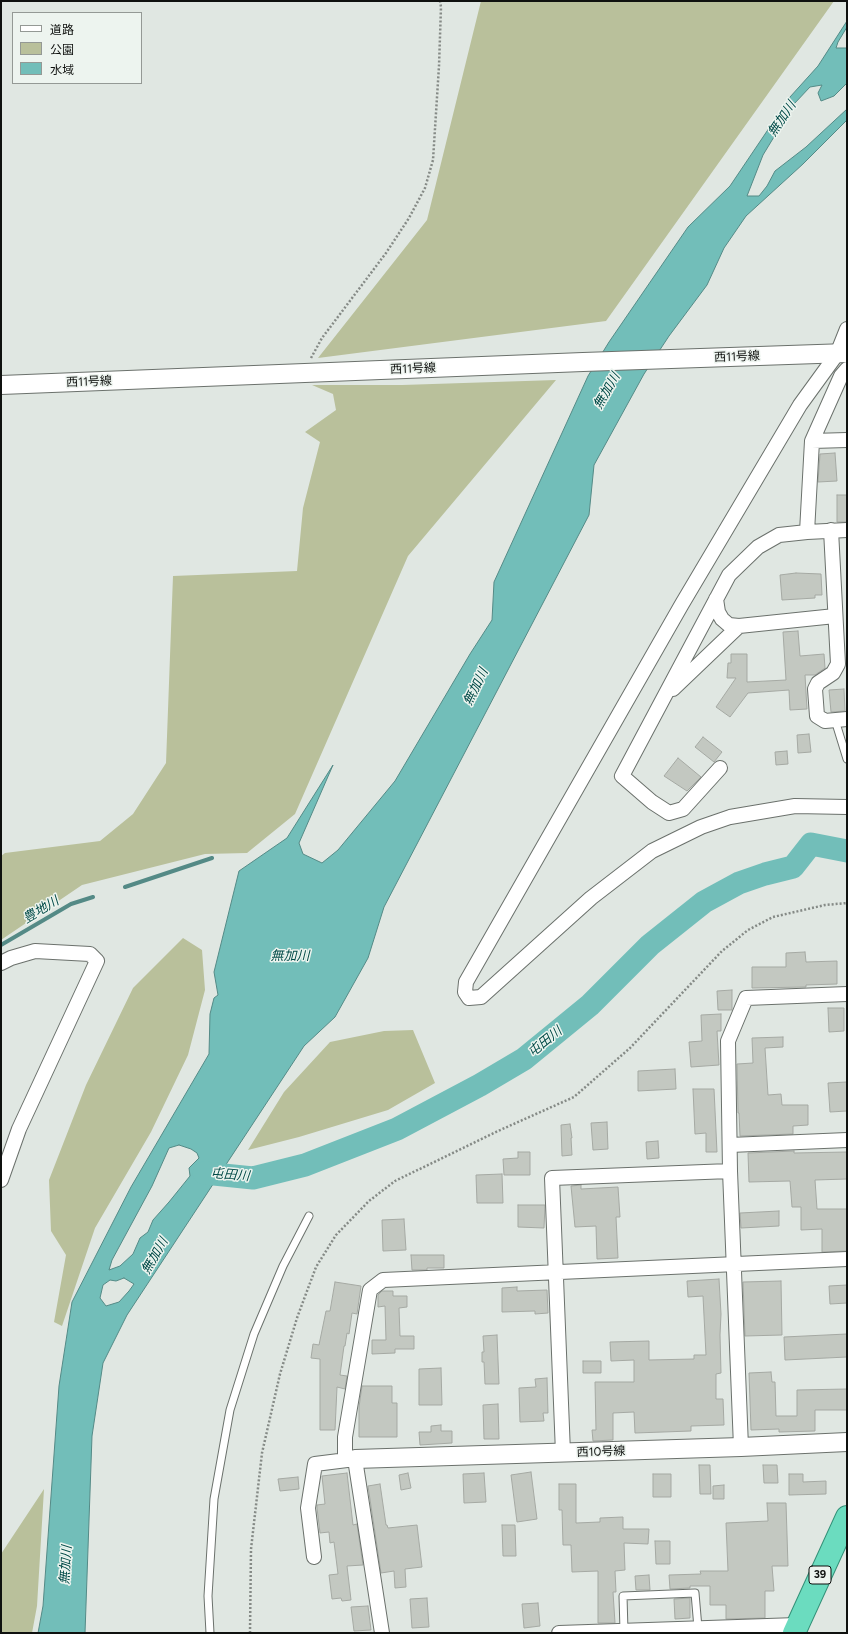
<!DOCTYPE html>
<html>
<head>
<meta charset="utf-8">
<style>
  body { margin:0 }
  #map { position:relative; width:848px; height:1634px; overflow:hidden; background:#e0e7e2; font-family:Figtree,"Noto Sans JP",sans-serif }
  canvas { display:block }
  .frame { position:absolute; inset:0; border:2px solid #0f110f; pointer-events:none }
  .legend { position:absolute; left:12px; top:12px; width:130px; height:72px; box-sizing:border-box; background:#edf4ef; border:1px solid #949995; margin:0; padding:5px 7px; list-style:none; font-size:12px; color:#0f110f }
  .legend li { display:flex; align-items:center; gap:8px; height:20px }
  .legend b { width:20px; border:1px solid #949995 }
</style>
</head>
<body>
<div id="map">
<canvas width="848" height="1634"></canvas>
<div class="frame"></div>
<ul class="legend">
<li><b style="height:5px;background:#fff"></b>道路</li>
<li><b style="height:11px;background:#b9c09b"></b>公園</li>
<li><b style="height:11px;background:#72beb9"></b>水域</li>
</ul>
</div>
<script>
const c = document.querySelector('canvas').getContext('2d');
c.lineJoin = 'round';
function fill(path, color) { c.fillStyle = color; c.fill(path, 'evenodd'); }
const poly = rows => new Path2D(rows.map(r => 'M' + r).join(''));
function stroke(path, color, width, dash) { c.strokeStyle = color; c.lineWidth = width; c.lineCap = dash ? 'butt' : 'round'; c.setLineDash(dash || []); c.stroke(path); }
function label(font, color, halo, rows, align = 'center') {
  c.font = font + ' Figtree,"Noto Sans JP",sans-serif'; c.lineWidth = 3; c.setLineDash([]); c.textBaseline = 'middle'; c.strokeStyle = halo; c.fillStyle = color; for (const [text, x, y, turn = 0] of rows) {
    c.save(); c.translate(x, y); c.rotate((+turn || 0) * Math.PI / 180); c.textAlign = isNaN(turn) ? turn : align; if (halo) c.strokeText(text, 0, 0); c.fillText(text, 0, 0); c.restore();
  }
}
fill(poly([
  [481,1,834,1,606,321,318,358,427,220],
  [556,380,408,556,295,814,247,853,205,854,82,885,1,940,1,856,5,853,100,841,133,814,166,763,173,576,297,571,303,508,320,442,305,432,336,410,333,394,312,385,402,385],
  [183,938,202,950,205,990,188,1055,151,1132,95,1228,62,1326,54,1322,66,1255,51,1231,49,1180,86,1085,133,988],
  [413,1030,435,1083,388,1110,299,1137,248,1150,284,1092,330,1042,384,1031],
  [44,1489,37,1606,32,1633,1,1633,1,1554]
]), '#b9c09b');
const water = poly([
  [847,21,847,27,838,42,836,48,847,48,847,83,834,96,821,101,818,93,822,85,810,87,794,104,763,155,747,196,759,196,767,186,775,171,806,147,847,109,847,120,803,164,746,216,724,248,707,285,669,336,644,374,594,465,589,515,384,907,368,958,335,1017,304,1046,127,1315,103,1363,92,1436,85,1633,38,1633,43,1606,59,1386,72,1302,131,1187,209,1054,210,1014,214,998,218,995,214,972,239,871,287,838,333,765,299,843,303,854,322,863,338,850,395,781,470,654,492,620,494,582,588,376,609,342,688,227,730,186,790,97,818,66,847,21],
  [179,1145,191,1149,197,1153,199,1158,189,1168,190,1176,169,1202,153,1220,148,1232,140,1238,133,1254,120,1266,109,1270,112,1260,152,1186,169,1148,179,1145],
  [124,1278,134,1284,129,1291,119,1302,106,1306,100,1298,103,1285,110,1280,116,1281,124,1278]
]);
fill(water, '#72beb9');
stroke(water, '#548a86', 1);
stroke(poly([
  [125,887,212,858],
  [1,945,71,904,93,897]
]), '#548a86', 4);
stroke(poly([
  [204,1173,253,1178,305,1165,397,1129,480,1085,524,1059,590,1005,650,945,704,902,739,883,765,874,793,867,811,844,847,851]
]), '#72beb9', 23);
const building = poly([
  [835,453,837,481,818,482,820,454,835,453],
  [837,495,847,495,847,522,837,522,837,495],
  [796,573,821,574,822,595,815,595,815,598,782,600,780,575,796,573],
  [798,631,800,656,824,654,825,668,815,675,805,675,807,709,790,710,789,690,748,693,730,717,716,707,736,678,727,678,728,663,731,663,731,654,747,654,747,682,786,680,783,632,798,631],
  [844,689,845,711,831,712,829,690,844,689],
  [809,734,811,752,798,753,797,735,809,734],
  [703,737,722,752,714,762,695,747,703,737],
  [787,751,788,764,776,765,775,752,787,751],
  [678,758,701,777,687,791,664,776,678,758],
  [805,952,806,962,837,961,837,984,806,985,806,987,752,988,752,967,786,967,786,953,805,952],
  [732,990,732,1010,718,1010,717,991,732,990],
  [828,1008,844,1008,844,1031,829,1032,828,1008],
  [721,1014,721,1031,717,1031,719,1065,691,1067,689,1042,702,1041,701,1015,721,1014],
  [783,1037,783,1047,765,1048,768,1095,781,1094,782,1105,808,1105,808,1125,793,1126,793,1134,740,1136,739,1113,738,1113,737,1064,753,1063,752,1038,783,1037],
  [675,1069,676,1089,638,1091,638,1071,675,1069],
  [847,1082,847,1111,830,1112,828,1083,847,1082],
  [693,1089,714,1089,717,1152,706,1152,706,1133,695,1134,693,1089],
  [607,1122,608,1149,593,1150,591,1123,607,1122],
  [570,1124,572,1138,571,1138,572,1155,562,1156,561,1125,570,1124],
  [658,1141,659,1158,647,1159,646,1142,658,1141],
  [794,1151,794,1153,847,1152,847,1179,815,1180,817,1209,847,1209,847,1251,822,1252,822,1229,801,1230,801,1207,792,1207,790,1181,749,1182,748,1153,794,1151],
  [518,1152,530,1152,530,1175,504,1175,503,1159,518,1158,518,1152],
  [502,1174,503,1203,477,1203,476,1175,502,1174],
  [581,1185,581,1189,618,1187,620,1217,616,1217,618,1258,597,1259,596,1226,575,1227,571,1186,581,1185],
  [518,1205,545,1205,544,1228,518,1227,518,1205],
  [779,1211,779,1226,741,1228,740,1213,779,1211],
  [404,1219,406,1250,383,1251,382,1220,404,1219],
  [411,1255,444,1255,444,1268,427,1268,427,1270,412,1270,411,1255],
  [719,1279,721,1314,720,1335,721,1373,716,1374,716,1399,723,1399,724,1425,691,1426,691,1431,635,1433,634,1412,613,1413,613,1440,593,1441,592,1430,596,1430,595,1382,634,1382,634,1360,611,1361,610,1342,649,1341,649,1360,694,1359,694,1355,706,1355,703,1296,688,1297,687,1281,719,1279],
  [781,1281,782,1335,745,1336,743,1282,781,1281],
  [335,1282,361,1286,357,1314,352,1313,349,1334,347,1333,345,1346,344,1346,340,1375,347,1376,345,1389,337,1387,335,1430,320,1430,320,1359,311,1358,313,1344,319,1345,326,1311,330,1311,335,1282],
  [847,1285,847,1303,830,1304,829,1286,847,1285],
  [517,1287,517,1291,547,1290,548,1313,535,1314,535,1311,502,1312,502,1288,517,1287],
  [382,1291,393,1291,393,1296,407,1296,407,1307,399,1308,400,1336,414,1336,414,1349,395,1349,395,1353,372,1354,372,1340,386,1340,385,1306,378,1307,378,1295,382,1291],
  [847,1334,847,1357,785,1360,784,1337,847,1334],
  [497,1335,499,1384,485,1384,484,1362,482,1362,482,1352,484,1352,483,1336,497,1335],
  [583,1361,601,1361,601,1373,583,1373,583,1361],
  [441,1368,442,1405,419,1405,419,1369,441,1368],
  [771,1372,772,1382,775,1382,776,1416,797,1416,797,1390,847,1389,847,1410,815,1410,815,1431,779,1432,779,1429,751,1430,749,1373,771,1372],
  [547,1378,548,1413,543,1413,544,1421,520,1422,519,1388,536,1387,535,1379,547,1378],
  [362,1386,392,1386,392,1403,397,1403,397,1437,359,1437,359,1407,362,1386],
  [498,1404,499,1439,484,1439,483,1405,498,1404],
  [441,1425,441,1431,452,1431,452,1443,420,1445,419,1432,431,1432,431,1426,441,1425],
  [699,1465,710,1465,711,1494,700,1494,699,1465],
  [763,1465,777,1465,778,1483,764,1483,763,1465],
  [531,1472,537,1519,517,1522,511,1475,531,1472],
  [347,1473,353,1525,357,1524,363,1565,347,1566,351,1600,342,1601,341,1598,332,1599,329,1575,338,1574,334,1542,330,1543,329,1532,320,1533,317,1508,317,1505,325,1504,322,1476,347,1473],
  [408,1473,411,1488,401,1490,399,1475,408,1473],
  [484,1473,486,1502,464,1503,463,1474,484,1473],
  [653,1474,671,1474,671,1497,653,1497,653,1474],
  [789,1474,803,1474,803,1482,826,1481,826,1494,789,1495,789,1474],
  [298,1477,299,1489,280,1491,278,1479,298,1477],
  [380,1484,386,1525,387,1525,388,1528,417,1525,422,1567,405,1569,406,1587,395,1588,394,1571,381,1573,368,1486,380,1484],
  [559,1484,576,1484,576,1523,600,1522,600,1518,623,1517,623,1529,649,1529,648,1544,624,1543,625,1570,615,1571,616,1592,613,1592,615,1623,598,1623,598,1571,572,1572,571,1545,563,1545,562,1510,559,1510,559,1484],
  [724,1485,724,1499,713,1499,713,1486,724,1485],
  [767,1503,786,1503,788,1566,772,1566,774,1591,765,1591,765,1618,726,1619,726,1605,710,1605,710,1586,690,1586,690,1588,670,1589,669,1575,701,1574,700,1571,728,1571,726,1523,768,1521,767,1503],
  [502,1525,515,1525,516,1556,503,1556,502,1525],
  [655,1541,670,1541,670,1564,656,1564,655,1541],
  [649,1575,650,1590,636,1590,635,1576,649,1575],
  [427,1598,429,1627,412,1628,410,1599,427,1598],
  [690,1598,690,1618,675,1619,674,1599,690,1598],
  [538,1603,540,1626,524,1628,522,1604,538,1603],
  [368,1606,371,1630,354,1631,351,1607,368,1606]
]);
fill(building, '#c3c8c1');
stroke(building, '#a5a9a3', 1);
const service = poly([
  [835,720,847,759],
  [624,1631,623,1596,695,1593,698,1628],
  [210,1633,208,1596,214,1499,230,1410,254,1334,283,1266,309,1216]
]);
const minor = poly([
  [847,329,837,354,800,405,682,604,466,982,465,992,469,998,481,997,591,898,652,851,701,827,730,817,795,806,847,807],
  [812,441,847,440],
  [831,530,838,664,833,673,818,683,815,689,817,716,825,721,847,719],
  [807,532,812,441,841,376,847,369],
  [716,599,718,612,722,619,729,625,739,626],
  [673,689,739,626,835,616],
  [720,768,683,809,669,813,652,802,622,776,729,575,758,547,779,535,807,532,847,530],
  [1,963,11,958,35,951,90,954,97,961,19,1129,1,1180],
  [730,1145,847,1140],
  [741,1447,730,1171,728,1041,746,998,847,994],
  [563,1453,552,1178,730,1171],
  [345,1459,345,1437,370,1290,383,1280,847,1259],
  [314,1557,308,1508,315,1464,355,1459,382,1633],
  [559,1633,797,1625]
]);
const tertiary = poly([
  [1,385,583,362,847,353],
  [355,1459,741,1447,847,1442]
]);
const trunk = poly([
  [794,1633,847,1517]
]);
stroke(service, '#6b716c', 9);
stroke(minor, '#6b716c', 16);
stroke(tertiary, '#6b716c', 20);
stroke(trunk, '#339077', 24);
stroke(poly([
  [311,358,322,338,386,253,409,218,425,188,433,160,439,66,441,7,440,1],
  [250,1633,251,1549,262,1453,280,1374,297,1318,316,1267,336,1235,369,1201,395,1181,498,1131,574,1097,630,1048,722,951,748,930,773,917,825,905,847,903]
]), '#858a86', 2.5, [2, 2]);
stroke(service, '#fff', 7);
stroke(minor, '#fff', 14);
stroke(tertiary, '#fff', 18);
stroke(trunk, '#6bdcbf', 22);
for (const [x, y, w] of [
  [820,1575,22]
]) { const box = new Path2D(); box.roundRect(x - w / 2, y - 9, w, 18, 3); c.fillStyle = '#edf4ef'; c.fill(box); stroke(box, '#0f110f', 1); }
label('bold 11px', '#0f110f', null, [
  ["39",820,1575]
]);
label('12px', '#0f110f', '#edf4ef', [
  ["西11号線",737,357,-2],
  ["西11号線",413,369,-2],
  ["西11号線",89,382,-2],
  ["西10号線",601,1452,-2]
]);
label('italic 13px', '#004a47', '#edf4ef', [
  ["無加川",782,119,-56],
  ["無加川",607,391,-60],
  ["無加川",476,687,-64],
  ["豊地川",41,910,-31],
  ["無加川",290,956],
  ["屯田川",545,1042,-39],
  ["屯田川",230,1175,5],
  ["無加川",155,1256,-60],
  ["無加川",66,1565,-86]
]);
</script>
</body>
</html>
